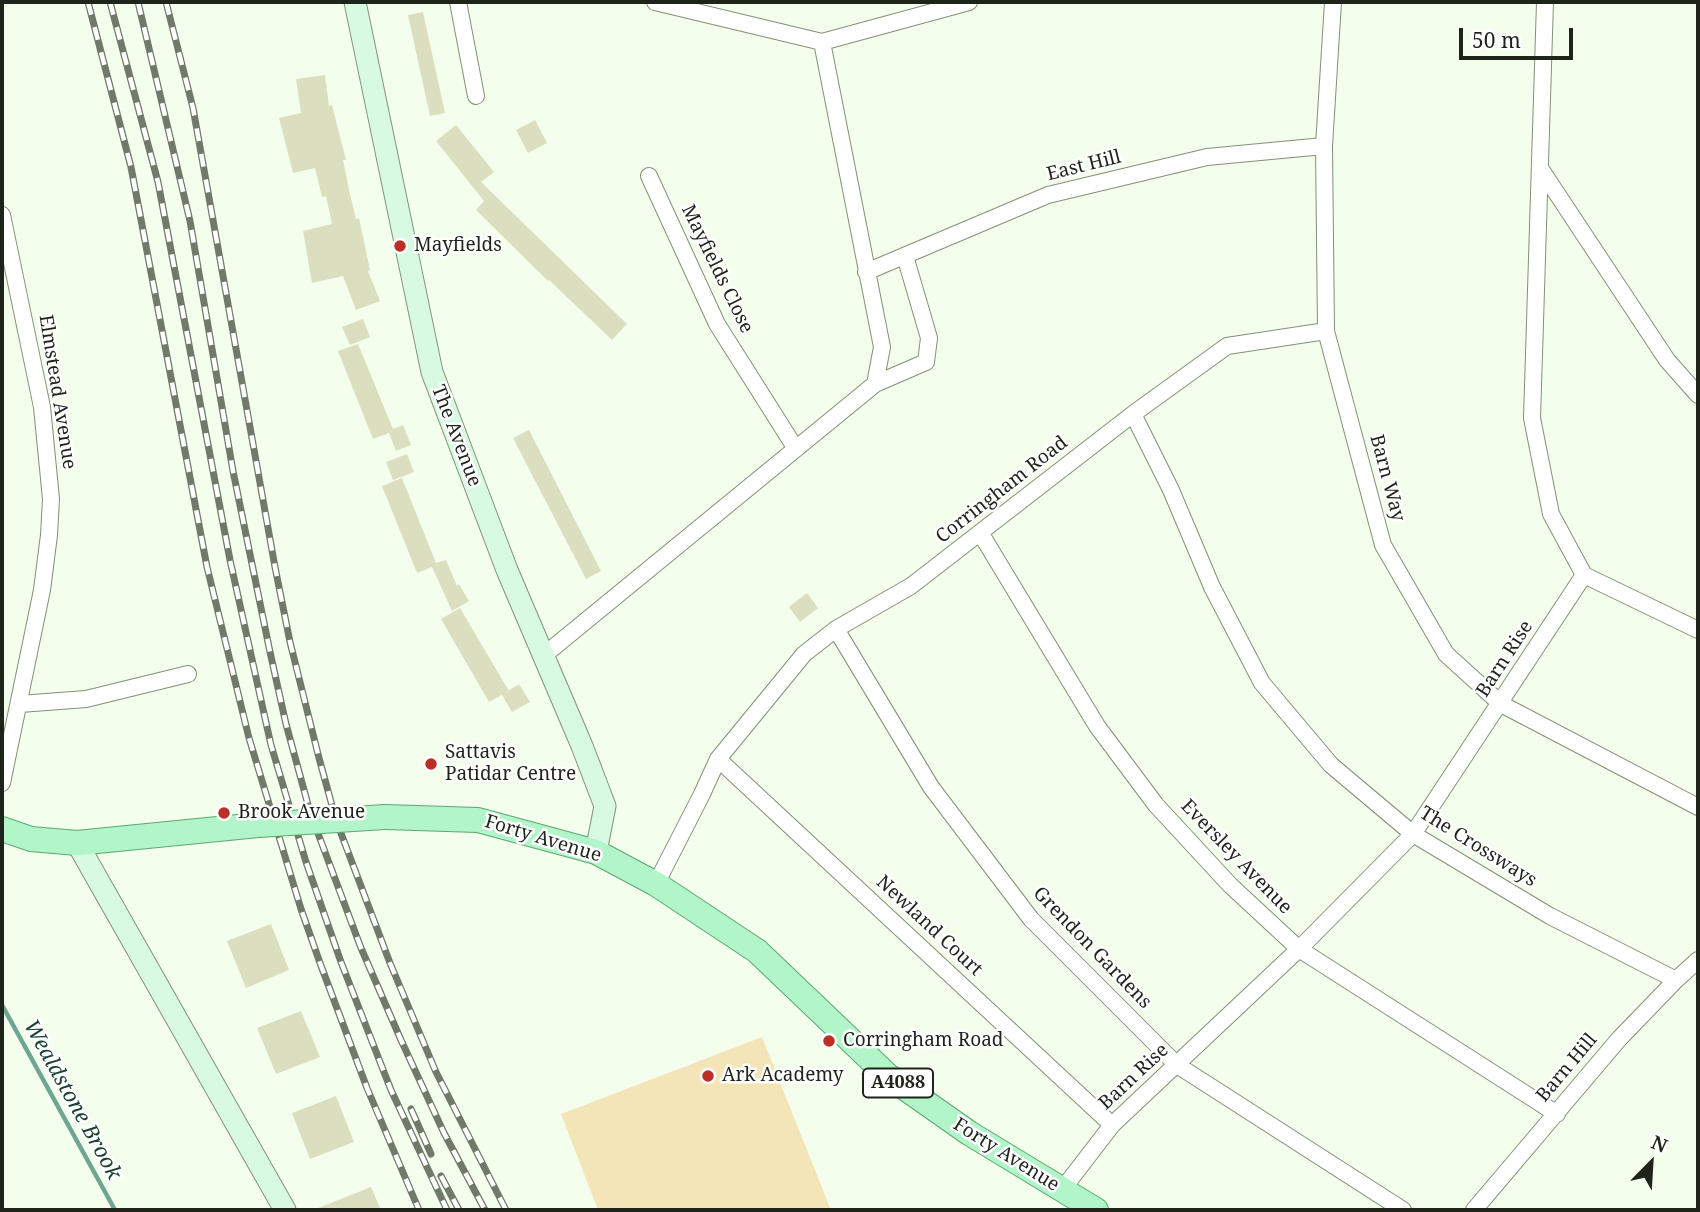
<!DOCTYPE html>
<html>
<head>
<meta charset="utf-8">
<style>
  body { margin:0 }
  #map { position:relative; width:1700px; height:1212px; overflow:hidden; background:#f4feec; font-family:"Noto Serif",serif }
  canvas { display:block }
  .frame { position:absolute; inset:0; border:4px solid #1e2419; pointer-events:none }
  .north { position:absolute; left:1616px; top:1128px; width:70px; height:70px; -webkit-text-stroke:5px #fff; paint-order:stroke; rotate:24deg; font-size:19px; font-weight:700; line-height:28px; text-align:center; color:#1e2419 }
  .north::after { content:''; display:block; margin:auto; width:24px; height:32px; background:#1e2419; clip-path:polygon(50% 0,100% 100%,50% 72%,0 100%) }
  .scale { position:absolute; left:1459px; top:28px; width:114px; height:32px; box-sizing:border-box; border:4px solid #1e2419; border-top:0; padding-left:9px; font-size:21px; line-height:24px; white-space:nowrap; color:#1e2419; -webkit-text-stroke:5px #fff; paint-order:stroke }
</style>
</head>
<body>
<div id="map">
<canvas width="1700" height="1212"></canvas>
<div class="frame"></div>
<div class="north">N</div>
<div class="scale">50 m</div>
</div>
<script>
const c = document.querySelector('canvas').getContext('2d');
c.lineJoin = 'round';
function fill(path, color) { c.fillStyle = color; c.fill(path, 'evenodd'); }
const poly = rows => new Path2D(rows.map(r => 'M' + r).join(''));
function stroke(path, color, width, dash) { c.strokeStyle = color; c.lineWidth = width; c.lineCap = dash ? 'butt' : 'round'; c.setLineDash(dash || []); c.stroke(path); }
function label(font, color, halo, rows, align = 'center') {
  c.font = font + ' "Noto Serif",serif'; c.lineWidth = 5; c.setLineDash([]); c.textBaseline = 'middle'; c.strokeStyle = halo; c.fillStyle = color; for (const [text, x, y, turn = 0] of rows) {
    c.save(); c.translate(x, y); c.rotate((+turn || 0) * Math.PI / 180); c.textAlign = isNaN(turn) ? turn : align; if (halo) c.strokeText(text, 0, 0); c.fillText(text, 0, 0); c.restore();
  }
}
fill(poly([
  [762,1037,831,1210,598,1210,561,1114]
]), '#f4e5b9');
stroke(poly([
  [2,1005,115,1210]
]), '#6ea693', 4.5);
fill(poly([
  [423,12,445,113,430,116,408,15],
  [325,75,329,106,332,105,346,160,343,160,349,190,356,219,359,218,370,270,368,271,380,301,356,310,343,276,312,283,303,231,332,224,326,196,322,197,315,168,293,173,279,118,301,113,296,79],
  [535,120,547,143,528,153,516,130],
  [456,125,494,172,481,182,627,324,612,340,549,280,548,281,476,210,484,201,436,141],
  [363,319,370,337,350,345,342,327],
  [358,344,393,429,403,425,411,445,396,451,389,433,373,439,338,351],
  [529,430,601,571,586,579,513,438],
  [407,454,414,472,393,480,386,462],
  [402,478,436,563,446,560,457,586,459,584,469,601,452,611,432,567,417,573,382,486],
  [807,593,818,608,800,622,789,607],
  [460,608,509,691,489,702,441,619],
  [519,684,530,702,512,712,502,695],
  [271,924,289,970,246,988,227,941],
  [301,1011,320,1057,276,1074,257,1028],
  [336,1096,354,1142,310,1159,292,1113],
  [371,1187,381,1210,313,1210]
]), '#dcdfbf');
const street = poly([
  [458,2,476,96],
  [655,2,822,42,969,2],
  [1333,2,1324,146,1326,331,1383,545,1446,654,1501,704,1698,807],
  [1545,2,1532,418,1551,514,1584,575],
  [1540,168,1667,360,1698,395],
  [649,176,717,324,796,449],
  [2,215,42,407,51,499,49,535,42,590,2,783],
  [866,272,1048,195,1207,157,1324,146],
  [875,384,926,362,929,338,905,256],
  [1133,414,1171,490,1212,587,1262,683,1331,765,1413,834,1550,916,1676,980],
  [981,534,1097,726,1156,805,1230,885,1299,949,1557,1114],
  [1584,575,1698,630],
  [836,629,931,787,1031,919,1177,1065,1403,1210],
  [543,656,875,384,882,347,822,42],
  [20,704,86,699,188,674],
  [718,759,1112,1125],
  [656,884,702,794,718,759,804,654,836,629,911,586,1133,414,1227,346,1326,331],
  [1062,1190,1112,1125,1299,949,1413,834,1584,575],
  [1474,1210,1619,1039,1676,980,1698,960]
]);
const secondary = poly([
  [355,2,432,372,507,570,582,746,605,806,596,852],
  [77,843,285,1210]
]);
const primary = poly([
  [385,817,478,820,596,852,656,884,757,951,888,1076,969,1133,1096,1210],
  [2,829,31,839,77,843,258,825]
]);
stroke(street, '#829176', 18);
stroke(secondary, '#829176', 23);
stroke(primary, '#5ca873', 26);
stroke(street, '#fff', 16);
stroke(secondary, '#d8fae3', 21);
stroke(primary, '#b1f5c8', 24);
const rail = poly([
  [88,2,131,167,207,567,249,738,301,909,320,963,367,1088,419,1210],
  [110,2,158,182,230,560,271,745,306,862,341,962,391,1090,447,1210],
  [138,2,190,221,233,471,270,652,286,724,310,812,361,948,401,1040,444,1133,485,1210],
  [166,2,193,108,275,567,290,642,319,758,336,820,390,963,436,1072,506,1210],
  [411,1109,431,1154],
  [441,1176,459,1210]
]);
stroke(rail, '#71796b', 7);
stroke(rail, '#fff', 4.5, [13]);
const primaryBridge = poly([
  [258,825,385,817]
]);
stroke(primaryBridge, '#5ca873', 26, []);
stroke(primaryBridge, '#b1f5c8', 24);
for (const [x, y, r, color] of [
  [400,246,7,"#bc2f26"],
  [431,764,7,"#bc2f26"],
  [224,813,7,"#bc2f26"],
  [829,1041,7,"#bc2f26"],
  [708,1076,7,"#bc2f26"]
]) { const dot = new Path2D(); dot.arc(x, y, r, 0, 2 * Math.PI); c.fillStyle = color; c.fill(dot); stroke(dot, '#fff', 2.5); }
for (const [x, y, w] of [
  [898,1083,70]
]) { const box = new Path2D(); box.roundRect(x - w / 2, y - 14.5, w, 29, 5); c.fillStyle = '#fff'; c.fill(box); stroke(box, '#1e2419', 2); }
label('bold 18px', '#1e2419', null, [
  ["A4088",898,1083]
]);
label('19px', '#1e2419', '#fff', [
  ["East Hill",1084,166,-14],
  ["Mayfields Close",717,269,64],
  ["Elmstead Avenue",57,392,81],
  ["The Avenue",456,436,69],
  ["Barn Way",1387,478,75],
  ["Corringham Road",1002,490,-38],
  ["Barn Rise",1505,659,-57],
  ["Forty Avenue",543,839,17],
  ["The Crossways",1478,847,32],
  ["Eversley Avenue",1236,857,46],
  ["Newland Court",929,926,43],
  ["Grendon Gardens",1092,948,46],
  ["Barn Hill",1567,1068,-50],
  ["Barn Rise",1134,1077,-43],
  ["Forty Avenue",1006,1155,32]
]);
label('19px', '#1e2419', '#fff', [
  ["Mayfields",414,246],
  ["Sattavis",445,753],
  ["Patidar Centre",445,775],
  ["Brook Avenue",238,813],
  ["Corringham Road",843,1041],
  ["Ark Academy",722,1076]
], 'left');
label('italic 21px', '#1c4036', '#fff', [
  ["Wealdstone Brook",72,1100,61]
]);
</script>
</body>
</html>
